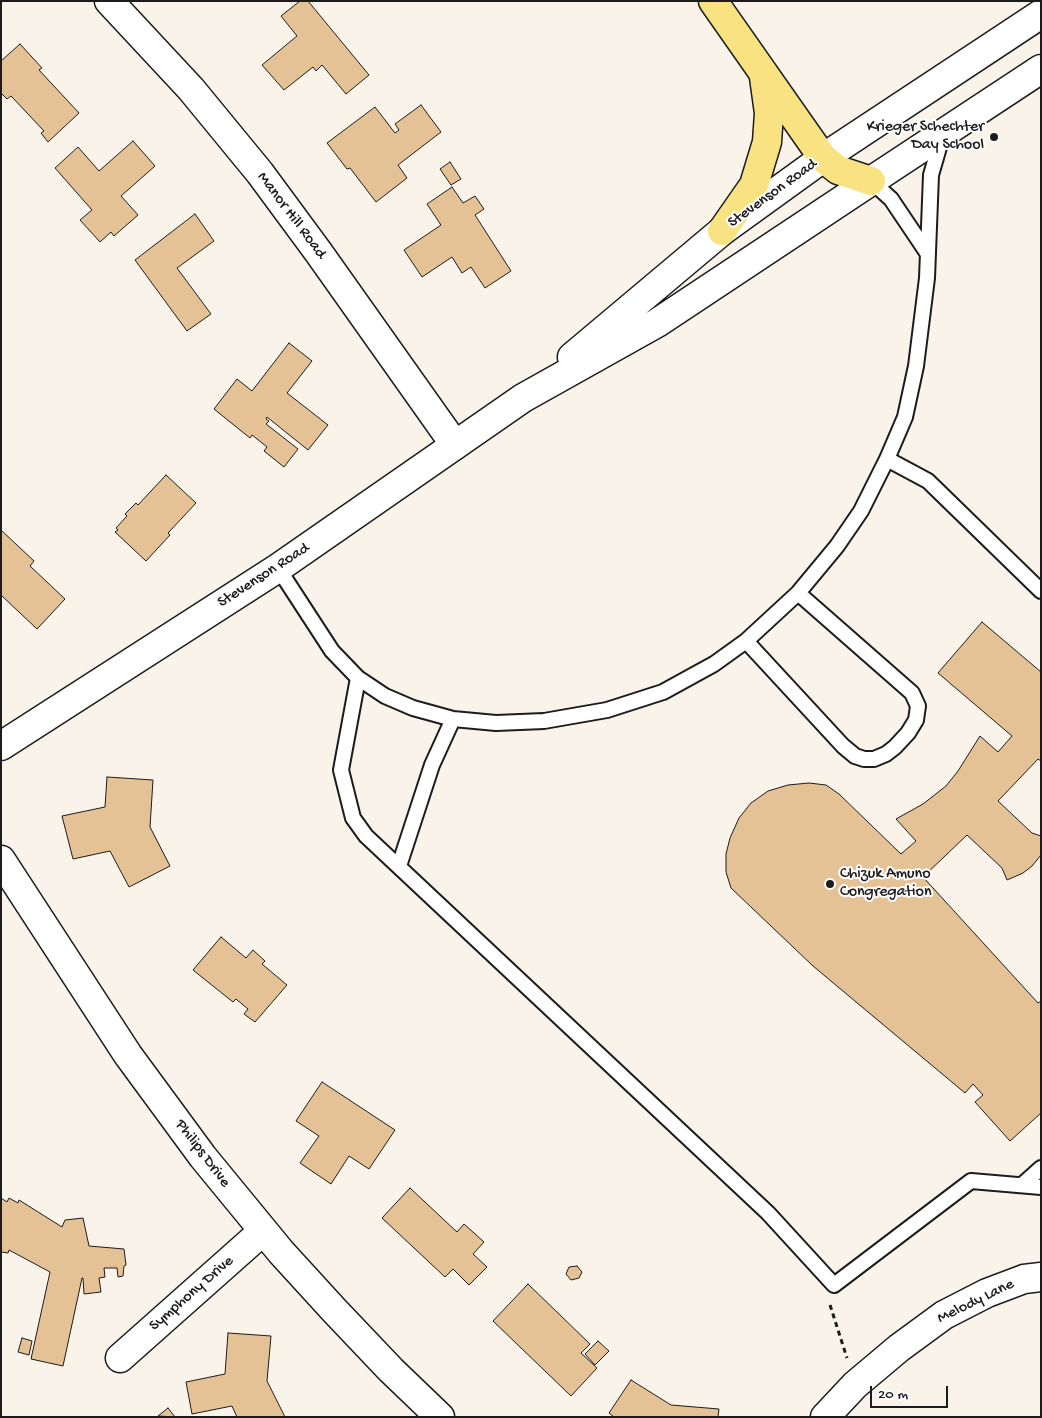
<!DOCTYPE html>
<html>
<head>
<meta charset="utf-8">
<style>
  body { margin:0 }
  #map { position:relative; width:1042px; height:1418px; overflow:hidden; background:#faf3ea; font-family:"Gochi Hand",sans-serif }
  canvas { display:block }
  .frame { position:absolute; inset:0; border:2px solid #1c1c1c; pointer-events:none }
  .scale { position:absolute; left:870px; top:1386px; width:78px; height:22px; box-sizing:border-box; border:2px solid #1c1c1c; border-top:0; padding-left:6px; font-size:15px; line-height:18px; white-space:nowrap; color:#1c1c1c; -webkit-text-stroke:4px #fff; paint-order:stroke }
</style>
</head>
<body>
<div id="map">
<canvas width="1042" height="1418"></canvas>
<div class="frame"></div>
<div class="scale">20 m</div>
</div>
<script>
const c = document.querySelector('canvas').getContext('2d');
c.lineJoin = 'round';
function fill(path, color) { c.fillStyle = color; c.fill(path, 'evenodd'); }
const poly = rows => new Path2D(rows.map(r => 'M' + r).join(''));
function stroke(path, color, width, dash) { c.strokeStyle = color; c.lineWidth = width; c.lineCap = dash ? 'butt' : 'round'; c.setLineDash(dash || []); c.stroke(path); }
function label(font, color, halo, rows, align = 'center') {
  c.font = font + ' "Gochi Hand",sans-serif'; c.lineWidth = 4; c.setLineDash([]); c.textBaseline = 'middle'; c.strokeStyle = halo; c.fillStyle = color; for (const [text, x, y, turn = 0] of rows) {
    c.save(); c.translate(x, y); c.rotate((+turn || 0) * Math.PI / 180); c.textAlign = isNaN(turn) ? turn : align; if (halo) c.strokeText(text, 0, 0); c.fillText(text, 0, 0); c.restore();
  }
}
const building = poly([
  [300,1,308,1,369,75,346,94,322,65,316,71,313,67,284,90,262,65,297,36,281,16,300,1],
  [20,44,42,68,39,70,79,113,48,142,41,133,44,131,11,96,7,99,1,93,1,61,20,44],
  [421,105,441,132,398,165,407,178,376,202,350,168,347,169,327,143,375,107,395,133,399,130,395,124,421,105],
  [133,141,155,166,121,196,138,215,114,236,111,232,100,242,80,220,92,210,55,168,78,147,99,171,133,141],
  [450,162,461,179,451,185,440,169,450,162],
  [452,187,463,203,475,196,484,209,475,215,511,271,485,288,471,267,462,273,452,257,422,277,404,250,441,225,427,204,452,187],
  [195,214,214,241,177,268,211,314,187,331,135,260,195,214],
  [289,343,312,361,287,393,328,425,308,450,267,417,266,419,269,421,266,424,298,449,284,467,264,451,267,447,252,435,250,438,214,409,237,379,252,391,289,343],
  [166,475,196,503,168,533,170,535,146,561,115,532,118,530,116,528,127,516,125,514,136,503,138,505,166,475],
  [1,530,34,561,30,566,65,599,37,629,2,596,1,597,1,530],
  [982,622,1041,672,1041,761,1038,759,998,801,1032,833,1041,836,1041,855,1032,866,1023,873,1007,880,1002,868,967,835,923,877,1038,1003,1041,1001,1041,1113,1010,1141,975,1102,983,1095,973,1084,965,1093,813,966,731,888,726,872,726,854,730,838,739,818,751,803,768,791,788,785,809,783,826,785,839,794,901,854,916,841,896,819,923,804,946,786,958,771,980,736,998,752,1012,736,938,673,982,622],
  [107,777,153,780,150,827,170,866,129,887,110,851,73,859,62,816,105,807,107,777],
  [221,937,246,958,253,950,265,961,262,964,287,985,255,1022,244,1014,248,1009,236,999,233,1002,193,970,221,937],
  [322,1082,395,1130,369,1169,349,1156,331,1184,300,1163,319,1136,296,1121,322,1082],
  [410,1188,457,1232,464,1224,484,1242,473,1254,487,1267,469,1285,453,1269,445,1277,382,1218,410,1188],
  [1,1198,7,1202,9,1198,18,1203,19,1200,62,1227,65,1220,83,1218,89,1246,124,1249,126,1265,124,1266,123,1276,118,1277,117,1268,104,1268,105,1277,99,1278,101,1292,84,1294,83,1278,82,1278,63,1366,31,1359,50,1272,9,1250,8,1253,1,1252,1,1198],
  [577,1266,582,1272,579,1278,571,1280,566,1274,569,1267,577,1266],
  [528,1284,590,1344,581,1353,597,1368,571,1396,493,1321,528,1284],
  [228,1333,271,1336,267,1381,285,1417,237,1417,232,1406,192,1414,186,1382,225,1374,228,1333],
  [22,1338,32,1341,29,1355,18,1352,22,1338],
  [598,1341,609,1351,595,1365,585,1354,598,1341],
  [631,1380,671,1405,719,1409,718,1417,614,1417,609,1413,631,1380],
  [168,1408,175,1417,158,1416,168,1408]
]);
fill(building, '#e5c196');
stroke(building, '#1c1c1c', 1);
const service = poly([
  [871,181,891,199,928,254],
  [887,459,928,481,1041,591],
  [278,568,332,651,358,678,385,696,413,708,453,719,496,723,544,721,607,710,663,692,714,664,746,641,798,593,837,546,861,511,887,459,905,417,916,366,927,278,931,175,942,137],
  [746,641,843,746,855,756,864,759,874,759,886,754,895,747,908,733,916,720,918,706,912,693,798,593],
  [358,678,341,770,353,818,366,836,768,1213,834,1285,971,1181,1041,1187],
  [399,866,432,765,453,719],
  [1022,1185,1041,1168]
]);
const minor = poly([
  [109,1,191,89,260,173,319,253,455,445],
  [1,860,128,1055,203,1157,281,1252,334,1310,391,1370,440,1417],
  [120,1358,263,1231],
  [825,1417,855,1385,899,1348,944,1315,987,1293,1024,1279,1041,1277]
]);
const tertiary = poly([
  [572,357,722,231,823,158],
  [1,746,278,568,523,398,657,323,871,181]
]);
const secondary = poly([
  [823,158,1041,14],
  [871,181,1041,69]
]);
const motorway = poly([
  [713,1,823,158,838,170,871,181],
  [722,231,754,185,767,142,769,113,764,77]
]);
stroke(service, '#1c1c1c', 18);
stroke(minor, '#1c1c1c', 31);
stroke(tertiary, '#1c1c1c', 31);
stroke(secondary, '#1c1c1c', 31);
stroke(motorway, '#1c1c1c', 31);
stroke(poly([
  [830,1305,847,1358]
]), '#1c1c1c', 3, [5, 4]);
stroke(service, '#fff', 14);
stroke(minor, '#fff', 28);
stroke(tertiary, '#fff', 28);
stroke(secondary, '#fff', 28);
stroke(motorway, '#f8e281', 28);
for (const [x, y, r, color] of [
  [994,137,5,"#1c1c1c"],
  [830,884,5,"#1c1c1c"]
]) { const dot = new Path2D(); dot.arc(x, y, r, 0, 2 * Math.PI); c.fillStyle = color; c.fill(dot); stroke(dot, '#fff', 2); }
label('16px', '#1c1c1c', '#fff', [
  ["Krieger Schechter",984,128],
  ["Day School",984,146],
  ["Chizuk Amuno",840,875,"left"],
  ["Congregation",840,893,"left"]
], 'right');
label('16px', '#1c1c1c', '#fff', [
  ["Stevenson Road",773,194,-36],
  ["Manor Hill Road",291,216,53],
  ["Stevenson Road",264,576,-33],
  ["Philips Drive",202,1154,53],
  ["Symphony Drive",192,1294,-41],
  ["Melody Lane",976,1302,-26]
]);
</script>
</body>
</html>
